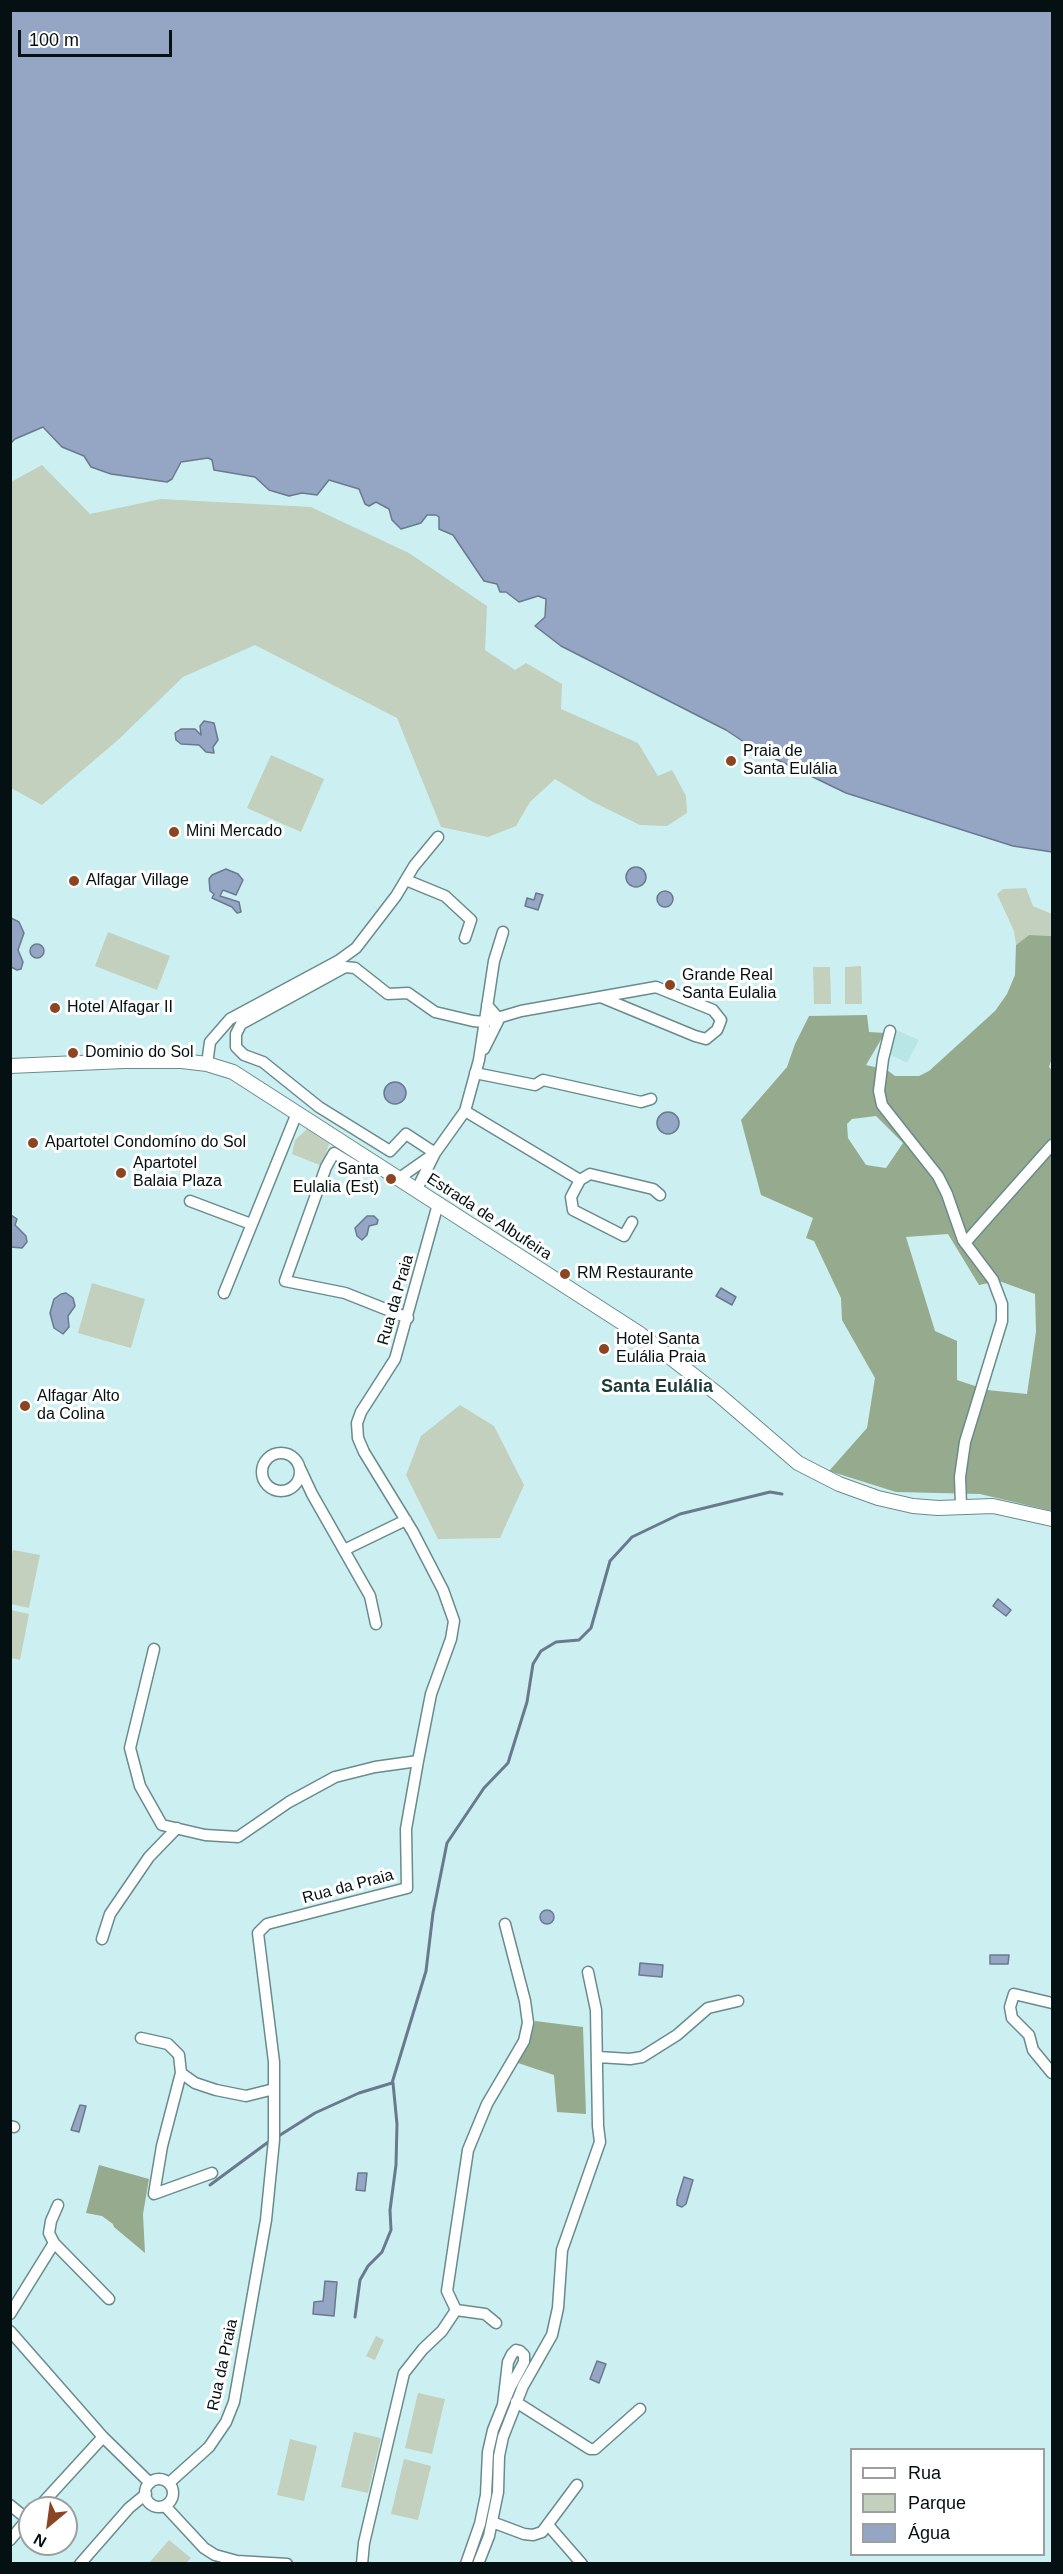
<!DOCTYPE html>
<html>
<head>
<meta charset="utf-8">
<style>
  body { margin:0 }
  #map { position:relative; width:1063px; height:2574px; overflow:hidden; background:#ccf0f1; font-family:Helvetica,sans-serif }
  canvas { display:block }
  .frame { position:absolute; inset:0; border:12px solid #041011; pointer-events:none }
  .legend { position:absolute; left:850px; top:2448px; width:195px; height:108px; box-sizing:border-box; background:#fff; border:2px solid #9b9fa0; margin:0; padding:8px 10px; list-style:none; font-size:18px; color:#041011 }
  .legend li { display:flex; align-items:center; gap:12px; height:30px }
  .legend b { width:30px; border:2px solid #9b9fa0 }
  .north { position:absolute; left:18px; top:2496px; width:60px; height:60px; box-sizing:border-box; background:#fff; border:2px solid #9b9fa0; border-radius:50%; rotate:209deg; font-size:16px; font-weight:700; line-height:24px; text-align:center; color:#041011 }
  .north::after { content:''; display:block; margin:auto; width:21px; height:27px; background:#8c4522; clip-path:polygon(50% 0,100% 100%,50% 72%,0 100%) }
  .scale { position:absolute; left:18px; top:30px; width:154px; height:27px; box-sizing:border-box; border:3px solid #041011; border-top:0; padding-left:8px; font-size:18px; line-height:21px; white-space:nowrap; color:#041011; -webkit-text-stroke:4px #fff; paint-order:stroke }
</style>
</head>
<body>
<div id="map">
<canvas width="1063" height="2574"></canvas>
<div class="frame"></div>
<ul class="legend">
<li><b style="height:8px;background:#fff"></b>Rua</li>
<li><b style="height:16px;background:#c2d0bd"></b>Parque</li>
<li><b style="height:16px;background:#94a6c3"></b>Água</li>
</ul>
<div class="north">N</div>
<div class="scale">100 m</div>
</div>
<script>
const c = document.querySelector('canvas').getContext('2d');
c.lineJoin = 'round';
function fill(path, color) { c.fillStyle = color; c.fill(path, 'evenodd'); }
const poly = rows => new Path2D(rows.map(r => 'M' + r).join(''));
function stroke(path, color, width, dash) { c.strokeStyle = color; c.lineWidth = width; c.lineCap = dash ? 'butt' : 'round'; c.setLineDash(dash || []); c.stroke(path); }
function label(font, color, halo, rows, align = 'center') {
  c.font = font + ' Helvetica,sans-serif'; c.lineWidth = 6; c.setLineDash([]); c.textBaseline = 'middle'; c.strokeStyle = halo; c.fillStyle = color; for (const [text, x, y, turn = 0] of rows) {
    c.save(); c.translate(x, y); c.rotate((+turn || 0) * Math.PI / 180); c.textAlign = isNaN(turn) ? turn : align; if (halo) c.strokeText(text, 0, 0); c.fillText(text, 0, 0); c.restore();
  }
}
fill(poly([
  [896,1030,919,1040,907,1063,889,1054]
]), '#b8e6e7');
fill(poly([
  [42,465,90,514,161,499,311,507,409,553,487,606,485,650,515,670,526,663,562,684,561,709,638,743,658,776,672,770,686,796,687,813,667,826,640,825,593,802,555,779,530,802,516,826,488,837,441,827,397,718,255,645,183,677,119,739,42,805,11,788,11,482],
  [271,755,324,779,301,832,247,808],
  [1026,888,1033,906,1052,914,1052,936,1029,935,1016,945,1014,931,997,894,1003,889],
  [108,932,170,956,157,990,95,966],
  [861,966,862,1004,845,1004,845,967],
  [813,967,830,967,831,1004,814,1004],
  [307,1129,329,1144,322,1166,292,1154,295,1140],
  [92,1283,145,1299,131,1348,78,1333],
  [460,1405,494,1426,524,1485,500,1538,438,1539,406,1475,421,1436],
  [13,1550,40,1555,29,1608,11,1604,10,1563],
  [11,1610,29,1614,20,1660,11,1658],
  [376,2336,384,2340,375,2360,366,2356],
  [418,2393,445,2399,432,2454,405,2448],
  [354,2432,381,2438,368,2493,341,2487],
  [290,2439,317,2446,304,2501,277,2495],
  [404,2459,431,2466,418,2520,391,2514],
  [169,2540,191,2558,186,2563,149,2563]
]), '#c2d0bd');
fill(poly([
  [1029,935,1052,936,1052,1058,1049,1067,1052,1070,1052,1511,980,1494,896,1492,829,1471,867,1428,875,1378,842,1320,841,1298,814,1241,806,1238,813,1218,761,1195,741,1120,787,1067,795,1044,809,1016,867,1015,869,1032,885,1033,866,1065,887,1070,895,1076,919,1076,929,1071,995,1011,1007,994,1015,975,1016,945],
  [876,1116,903,1143,886,1168,866,1165,848,1138,847,1124,852,1119],
  [948,1234,979,1285,999,1281,1035,1294,1036,1332,1027,1394,987,1390,957,1380,957,1341,935,1331,906,1237],
  [535,2021,583,2027,586,2114,557,2112,554,2075,518,2063,529,2041],
  [99,2165,149,2179,143,2214,145,2253,114,2227,113,2224,102,2216,86,2213]
]), '#96aa8e');
const water = poly([
  [11,10,1052,11,1052,852,1013,846,846,793,753,748,726,730,561,646,535,626,545,617,546,599,538,596,519,602,506,592,500,592,497,584,484,581,453,535,439,529,439,517,436,515,427,515,421,523,401,529,392,520,389,509,376,502,369,506,365,504,359,489,329,480,317,495,302,493,289,496,269,490,255,477,214,470,212,460,208,458,181,462,172,479,167,482,111,474,91,467,84,456,62,447,43,427,15,439,11,443,11,10],
  [204,721,214,723,218,740,213,747,214,753,206,752,199,745,181,744,176,740,175,733,181,729,195,729,201,735,200,726,204,721],
  '626 877a10 10 0 1 1 20 0a10 10 0 1 1-20 0Z',
  [226,869,238,874,243,880,236,895,223,890,220,896,239,902,241,912,237,913,232,907,212,898,214,894,210,891,209,879,212,875,226,869],
  '657 899a8 8 0 1 1 16 0a8 8 0 1 1-16 0Z',
  [536,893,543,895,538,910,525,906,527,898,534,900,536,893],
  [11,918,19,922,24,933,18,950,23,962,21,969,17,970,11,967,11,918],
  '30 951a7 7 0 1 1 14 0a7 7 0 1 1-14 0Z',
  '384 1093a11 11 0 1 1 22 0a11 11 0 1 1-22 0Z',
  '657 1123a11 11 0 1 1 22 0a11 11 0 1 1-22 0Z',
  [11,1215,17,1219,15,1225,26,1236,27,1242,22,1248,11,1247,11,1215],
  [367,1216,374,1216,378,1220,377,1224,369,1226,367,1235,362,1240,357,1236,355,1228,367,1216],
  [721,1288,736,1297,732,1305,716,1296,721,1288],
  [66,1293,73,1298,75,1306,68,1316,69,1327,63,1334,54,1328,50,1313,54,1299,61,1294,66,1293],
  [998,1599,1011,1610,1006,1616,993,1606,998,1599],
  '540 1917a7 7 0 1 1 14 0a7 7 0 1 1-14 0Z',
  [990,1955,1009,1955,1008,1964,990,1964,990,1955],
  [640,1963,663,1965,662,1977,639,1975,640,1963],
  [80,2105,86,2106,79,2132,71,2130,80,2105],
  [358,2173,367,2173,365,2191,356,2190,358,2173],
  [684,2177,693,2180,686,2204,682,2207,677,2205,677,2200,684,2177],
  [325,2281,337,2282,334,2316,313,2314,314,2302,323,2301,325,2281],
  [597,2361,606,2364,599,2383,590,2379,597,2361]
]);
fill(water, '#94a6c3');
stroke(water, '#69798e', 1.5);
stroke(poly([
  [277,2137,315,2113,359,2093,392,2083,426,1971,433,1913,447,1843,484,1788,508,1763,527,1702,533,1664,541,1651,556,1642,579,1640,591,1628,610,1561,632,1537,680,1514,770,1492,782,1494],
  [210,2185,271,2140],
  [355,2317,360,2280,368,2266,382,2252,391,2230,390,2210,396,2165,397,2124,393,2083]
]), '#69798e', 3);
const minor = poly([
  [406,880,445,896,471,920,465,938],
  [890,1031,883,1059,879,1091,882,1105,938,1176,947,1194,963,1240,993,1280,1002,1304,1002,1321,965,1442,960,1477,961,1505],
  [484,1049,499,1019,487,1005],
  [207,1064,210,1042,230,1019,338,961,356,948,396,896,414,866,438,837],
  [475,1073,535,1085,543,1080,641,1102,651,1099],
  [465,1111,580,1180,590,1174,653,1189,660,1195],
  [435,1153,406,1134,390,1151,319,1107,263,1062,244,1055,236,1047,236,1034,241,1024,345,967,355,968,388,994,408,993,435,1012,473,1021,484,1022,521,1011,656,987,713,1010,721,1020,717,1030,706,1039,695,1036,603,998],
  [357,1167,334,1153,326,1167,285,1281,345,1293,408,1318],
  [398,1179,435,1153],
  [580,1180,571,1197,573,1210,624,1236,632,1222],
  [416,1191,435,1153,465,1111,479,1060,494,961,503,932],
  [190,1201,251,1224],
  [965,1243,1052,1145],
  [224,1293,297,1113],
  '262 1472a19 19 0 1 1 38 0a19 19 0 1 1-38 0Z',
  [298,1464,312,1494,370,1596,376,1624],
  [344,1550,406,1520],
  [154,1649,130,1748,140,1786,162,1825,205,1835,238,1837,289,1802,335,1777,375,1767,418,1761],
  [102,1939,110,1914,149,1857,177,1828],
  [1052,2003,1014,1994,1010,2007,1012,2018,1029,2035,1033,2050,1052,2073],
  [141,2038,168,2044,179,2055,181,2073],
  [598,2057,630,2059,642,2057,677,2035,708,2008,738,2001],
  [10,2126,14,2127],
  [212,2173,154,2194,162,2146,181,2073,195,2083,216,2090,246,2096,274,2089],
  [54,2243,49,2233,51,2221,58,2205],
  [456,2310,485,2314,496,2323],
  [10,2314,54,2243,109,2299],
  [10,2331,103,2437,150,2483],
  [516,2402,590,2449,595,2449,640,2409],
  '145 2493a14 14 0 1 1 28 0a14 14 0 1 1-28 0Z',
  [169,2483,209,2447,226,2422,234,2402,266,2220,274,2140,274,2062,258,1933,267,1924,407,1888,406,1829,418,1761,431,1694,451,1639,454,1621,443,1590,413,1532,364,1452,358,1438,357,1423,361,1412,395,1359,438,1204],
  [10,2505,27,2519],
  [165,2506,204,2548,215,2555,237,2561,287,2564],
  [38,2508,103,2437],
  [492,2522,524,2534,533,2535,542,2532,577,2485],
  [548,2525,582,2564],
  [10,2540,30,2516],
  [80,2564,129,2508,146,2494],
  [362,2564,364,2543,404,2373,423,2349,442,2331,456,2310,447,2291,468,2150,487,2104,524,2041,528,2023,525,2001,505,1924],
  [466,2564,480,2524,486,2495,488,2452,493,2430,503,2405,510,2388,524,2362,524,2355,520,2351,516,2350,512,2354,508,2362,503,2405],
  [478,2564,489,2536,498,2492,499,2456,503,2437,523,2386,552,2335,558,2308,562,2250,600,2142,598,2126,596,2010,588,1972]
]);
const tertiary = poly([
  [10,1066,124,1061,182,1061,207,1064,233,1072,640,1334,719,1395,798,1463,839,1484,878,1498,913,1506,938,1508,993,1506,1052,1519]
]);
stroke(minor, '#6a8b8c', 13);
stroke(tertiary, '#6a8b8c', 16);
stroke(minor, '#fff', 10);
stroke(tertiary, '#fff', 14);
for (const [x, y, r, color] of [
  [731,761,6,"#8c4522"],
  [174,832,6,"#8c4522"],
  [74,881,6,"#8c4522"],
  [670,985,6,"#8c4522"],
  [55,1008,6,"#8c4522"],
  [73,1053,6,"#8c4522"],
  [33,1143,6,"#8c4522"],
  [121,1173,6,"#8c4522"],
  [391,1179,6,"#8c4522"],
  [565,1274,6,"#8c4522"],
  [604,1349,6,"#8c4522"],
  [25,1406,6,"#8c4522"]
]) { const dot = new Path2D(); dot.arc(x, y, r, 0, 2 * Math.PI); c.fillStyle = color; c.fill(dot); stroke(dot, '#fff', 2); }
label('16px', '#041011', '#fff', [
  ["Praia de",743,752],
  ["Santa Eulália",743,770],
  ["Mini Mercado",186,832],
  ["Alfagar Village",86,881],
  ["Grande Real",682,976],
  ["Santa Eulalia",682,994],
  ["Hotel Alfagar II",67,1008],
  ["Dominio do Sol",85,1053],
  ["Apartotel Condomíno do Sol",45,1143],
  ["Apartotel",133,1164],
  ["Balaia Plaza",133,1182],
  ["Santa",379,1170,"right"],
  ["Eulalia (Est)",379,1188,"right"],
  ["RM Restaurante",577,1274],
  ["Hotel Santa",616,1340],
  ["Eulália Praia",616,1358],
  ["Alfagar Alto",37,1397],
  ["da Colina",37,1415]
], 'left');
label('16px', '#041011', '#fff', [
  ["Estrada de Albufeira",489,1217,33],
  ["Rua da Praia",396,1300,-74],
  ["Rua da Praia",348,1887,-15],
  ["Rua da Praia",223,2365,-78]
]);
label('bold 18px', '#1b3b3b', '#fff', [
  ["Santa Eulália",657,1387]
]);
</script>
</body>
</html>
